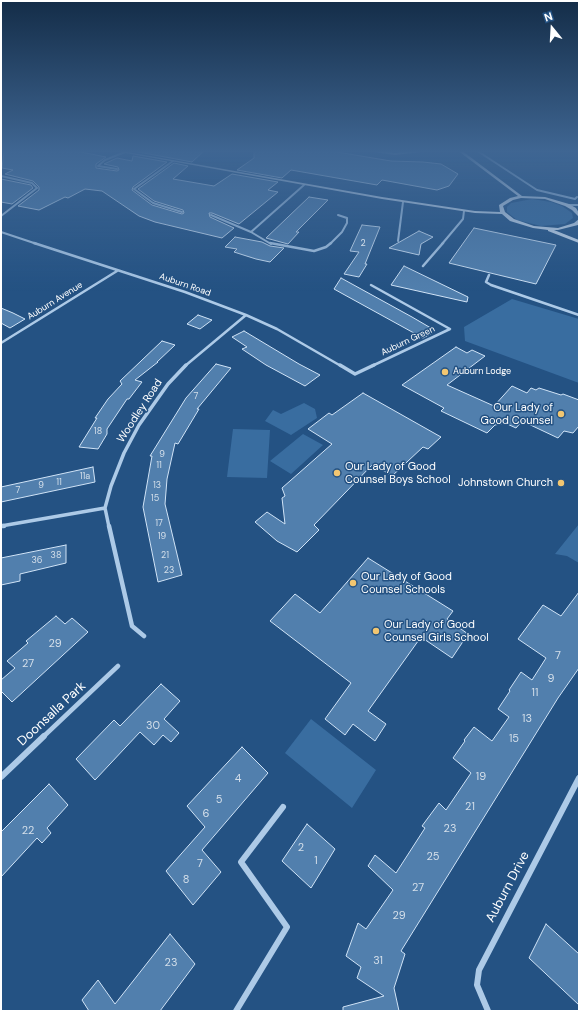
<!DOCTYPE html>
<html>
<head>
<meta charset="utf-8">
<style>
  body { margin:0 }
  #map { position:relative; width:580px; height:1012px; overflow:hidden; background:#245283; font-family:"DM Sans",sans-serif }
  canvas { display:block }
  .frame { position:absolute; inset:0; border:2px solid #fff; pointer-events:none }
  .north { position:absolute; left:532px; top:8px; width:40px; height:40px; -webkit-text-stroke:3px #245283; paint-order:stroke; rotate:342deg; font-size:11px; font-weight:700; line-height:16px; text-align:center; color:#fff }
  .north::after { content:''; display:block; margin:auto; width:14px; height:18px; background:#fff; clip-path:polygon(50% 0,100% 100%,50% 72%,0 100%) }
</style>
</head>
<body>
<div id="map">
<canvas width="580" height="1012"></canvas>
<div class="frame"></div>
<div class="north">N</div>
</div>
<script>
const c = document.querySelector('canvas').getContext('2d');
c.lineJoin = 'round';
function fill(path, color) { c.fillStyle = color; c.fill(path, 'evenodd'); }
const poly = rows => new Path2D(rows.map(r => 'M' + r).join(''));
function stroke(path, color, width, dash) { c.strokeStyle = color; c.lineWidth = width; c.lineCap = dash ? 'butt' : 'round'; c.setLineDash(dash || []); c.stroke(path); }
function label(font, color, halo, rows, align = 'center') {
  c.font = font + ' "DM Sans",sans-serif'; c.lineWidth = 3; c.setLineDash([]); c.textBaseline = 'middle'; c.strokeStyle = halo; c.fillStyle = color; for (const [text, x, y, turn = 0] of rows) {
    c.save(); c.translate(x, y); c.rotate((+turn || 0) * Math.PI / 180); c.textAlign = isNaN(turn) ? turn : align; if (halo) c.strokeText(text, 0, 0); c.fillText(text, 0, 0); c.restore();
  }
}
fill(poly([
  [532,199,551,202,562,206,572,213,573,218,565,224,541,226,517,220,507,212,507,207,511,203],
  [512,299,579,319,579,383,465,341,464,327],
  [304,403,315,409,317,418,291,435,265,421,273,410,281,414],
  [233,429,270,430,267,478,227,477],
  [303,434,323,445,291,474,270,461],
  [579,524,579,563,567,556,555,554],
  [311,719,376,770,352,808,285,753]
]), '#396da0');
const building = poly([
  [4,150,71,150,106,157,96,164,96,168,117,171,119,170,118,167,104,164,117,158,132,161,133,156,167,162,133,187,132,190,152,205,182,214,184,213,183,210,154,201,138,189,174,163,188,166,173,179,214,186,232,174,278,182,268,190,278,192,239,224,212,213,209,213,210,217,234,228,222,238,155,222,139,216,102,191,85,189,68,198,65,197,39,210,18,206,39,190,39,187,33,181,5,174,13,170,2,168,4,150],
  [133,150,205,150,192,162,133,151,133,150],
  [254,150,325,150,391,161,423,162,441,164,458,174,449,186,437,190,382,180,377,185,291,170,282,178,237,170,254,158,254,150],
  [1,179,31,185,33,188,12,204,1,202,1,179],
  [309,197,328,200,296,232,299,232,288,244,266,238,309,197],
  [362,225,380,227,365,264,367,264,359,277,344,274,359,252,350,251,362,225],
  [474,228,556,245,536,284,449,263,474,228],
  [419,231,433,237,421,244,419,255,389,248,419,231],
  [235,237,262,242,270,246,284,248,270,262,256,259,234,252,237,249,225,247,235,237],
  [404,266,468,297,467,302,391,285,404,266],
  [341,278,412,317,436,331,423,338,343,294,334,289,341,278],
  [1,308,13,313,25,319,10,328,1,323,1,308],
  [198,315,212,320,200,329,187,324,198,315],
  [244,331,299,364,320,375,305,386,266,365,242,349,247,347,232,337,244,331],
  [162,341,175,345,157,362,158,362,135,380,142,382,129,399,127,399,107,429,107,434,98,449,79,447,97,418,95,418,108,399,122,384,120,381,162,341],
  [456,347,467,353,472,350,485,356,447,385,494,406,512,386,527,393,531,388,536,390,539,388,561,395,563,394,579,400,579,426,573,433,564,431,558,438,522,421,516,428,505,423,495,425,487,433,441,411,444,408,402,385,456,347],
  [216,364,231,368,197,409,199,409,178,444,175,443,167,479,165,504,182,575,158,582,143,507,152,456,150,456,186,398,216,364],
  [363,393,441,437,428,449,423,447,392,476,373,464,314,525,319,530,297,552,277,541,255,522,267,512,285,524,282,498,285,496,282,488,332,444,308,429,329,413,332,415,363,393],
  [93,467,95,482,1,502,1,487,93,467],
  [66,545,66,563,20,574,20,581,1,585,1,558,66,545],
  [368,558,453,611,447,619,468,634,452,658,421,637,368,711,386,724,375,741,353,724,345,735,325,719,351,683,270,621,295,594,320,613,368,558],
  [579,592,579,668,558,698,401,951,405,954,394,988,399,1011,343,1011,343,1007,384,996,357,978,361,967,346,956,358,923,366,929,393,890,368,866,375,855,396,873,425,828,422,826,439,803,446,810,471,773,453,758,465,741,464,740,474,727,492,741,509,717,498,709,510,691,509,690,521,672,532,680,546,658,518,639,543,605,561,616,579,592],
  [56,616,65,624,72,618,88,632,12,702,1,691,1,680,15,668,7,661,28,643,26,641,56,616],
  [161,684,180,701,164,719,179,733,171,742,163,735,154,745,140,732,95,780,76,759,114,720,120,726,161,684],
  [242,747,268,773,202,850,221,872,193,905,166,871,205,827,187,806,242,747],
  [49,784,68,805,47,828,51,833,42,843,37,838,1,877,1,832,49,784],
  [307,824,335,849,311,888,282,861,307,824],
  [546,924,579,954,579,1005,529,958,546,924],
  [170,934,195,964,160,1011,89,1011,82,1000,98,980,115,1004,170,934]
]);
fill(building, '#517fad');
stroke(building, '#d0e3f6', 1);
stroke(poly([
  [368,150,395,154,429,150],
  [476,150,537,190,575,199,577,197],
  [173,161,134,189,153,203,182,212],
  [117,169,98,166,105,160,125,152],
  [1,176,32,183,37,188,1,216],
  [211,215,251,232,271,244],
  [1,232,37,244],
  [251,232,304,185],
  [398,241,403,202],
  [330,244,342,232,347,223,347,218,338,215],
  [442,244,463,219,464,211]
]), '#adcae7', 2);
stroke(poly([
  [34,243,185,292,246,315,277,329,341,366],
  [270,243,314,251,326,247,331,243],
  [423,266,443,243],
  [489,275,486,282,491,285,579,315],
  [371,285,450,329,372,366],
  [1,343,117,271],
  [185,366,246,315]
]), '#adcae7', 2.5);
stroke(poly([
  [340,365,355,374,374,365],
  [1,526,105,508],
  [109,527,105,508,111,486,124,453,139,425,168,384,186,365]
]), '#adcae7', 3.5);
stroke(poly([
  [1,526,4,526],
  [109,526,132,626,144,636],
  [43,737,118,666]
]), '#adcae7', 4.5);
stroke(poly([
  [1,777,44,736],
  [236,1011,287,927,241,862,283,807],
  [488,1011,477,985,479,970,579,778]
]), '#adcae7', 6);
fill(poly([
  [566,204,579,204,579,206,567,206,565,205,566,204]
]), '#adcae7');
fill(poly([
  [109,150,116,150,382,197,475,211,500,212,499,205,510,198,518,196,457,150,461,150,522,196,545,197,569,204,576,208,579,213,579,217,572,210,565,206,545,199,521,198,513,200,503,206,505,212,514,219,534,226,558,228,574,223,579,219,578,225,558,230,554,230,579,240,579,243,548,231,548,230,533,228,510,221,502,214,475,213,382,199,109,150]
]), '#d7e6f6');
const sky = c.createLinearGradient(0, 0, 0, 291);
sky.addColorStop(0, '#142d48');
sky.addColorStop(0.52, '#3f6693');
sky.addColorStop(1, '#3f669300');
c.fillStyle = sky;
c.fillRect(0, 0, 580, 291);
for (const [x, y, r, color] of [
  [445,372,4,"#f2c671"],
  [561,414,4,"#f2c671"],
  [337,473,4,"#f2c671"],
  [561,483,4,"#f2c671"],
  [353,583,4,"#f2c671"],
  [376,631,4,"#f2c671"]
]) { const dot = new Path2D(); dot.arc(x, y, r, 0, 2 * Math.PI); c.fillStyle = color; c.fill(dot); stroke(dot, '#245283', 1.5); }
label('9px', '#d4dfea', null, [
  ["2",363,244],
  ["7",196,397],
  ["18",98,432],
  ["9",162,455],
  ["11",159,466],
  ["11a",85,477],
  ["11",59,483],
  ["9",41,486],
  ["13",157,486],
  ["7",18,491],
  ["15",155,499],
  ["17",159,524],
  ["19",162,537],
  ["38",56,556],
  ["21",165,556],
  ["36",37,561],
  ["23",169,571]
]);
label('9px', '#fff', '#245283', [
  ["Auburn Road",185,285,19],
  ["Auburn Avenue",55,301,-32],
  ["Auburn Green",408,341,-25]
]);
label('9px', '#fff', '#245283', [
  ["Auburn Lodge",453,372]
], 'left');
label('11px', '#fff', '#245283', [
  ["Our Lady of",553,408,"right"],
  ["Good Counsel",553,421,"right"],
  ["Our Lady of Good",345,467],
  ["Counsel Boys School",345,480],
  ["Johnstown Church",553,483,"right"],
  ["Our Lady of Good",361,577],
  ["Counsel Schools",361,590],
  ["Our Lady of Good",384,625],
  ["Counsel Girls School",384,638]
], 'left');
label('11px', '#fff', '#245283', [
  ["Woodley Road",140,411,-57]
]);
label('11px', '#d4dfea', null, [
  ["29",55,644],
  ["7",558,656],
  ["27",28,664],
  ["9",551,679],
  ["11",535,693],
  ["13",527,719],
  ["30",153,726],
  ["15",514,739],
  ["19",481,777],
  ["4",238,779],
  ["5",219,800],
  ["21",470,807],
  ["6",206,814],
  ["23",450,829],
  ["22",28,831],
  ["2",301,848],
  ["25",433,857],
  ["1",316,861],
  ["7",200,864],
  ["8",186,880],
  ["27",418,888],
  ["29",399,916],
  ["31",378,961],
  ["23",171,963]
]);
label('13px', '#fff', '#245283', [
  ["Doonsalla Park",52,714,-43],
  ["Auburn Drive",508,887,-62]
]);
</script>
</body>
</html>
